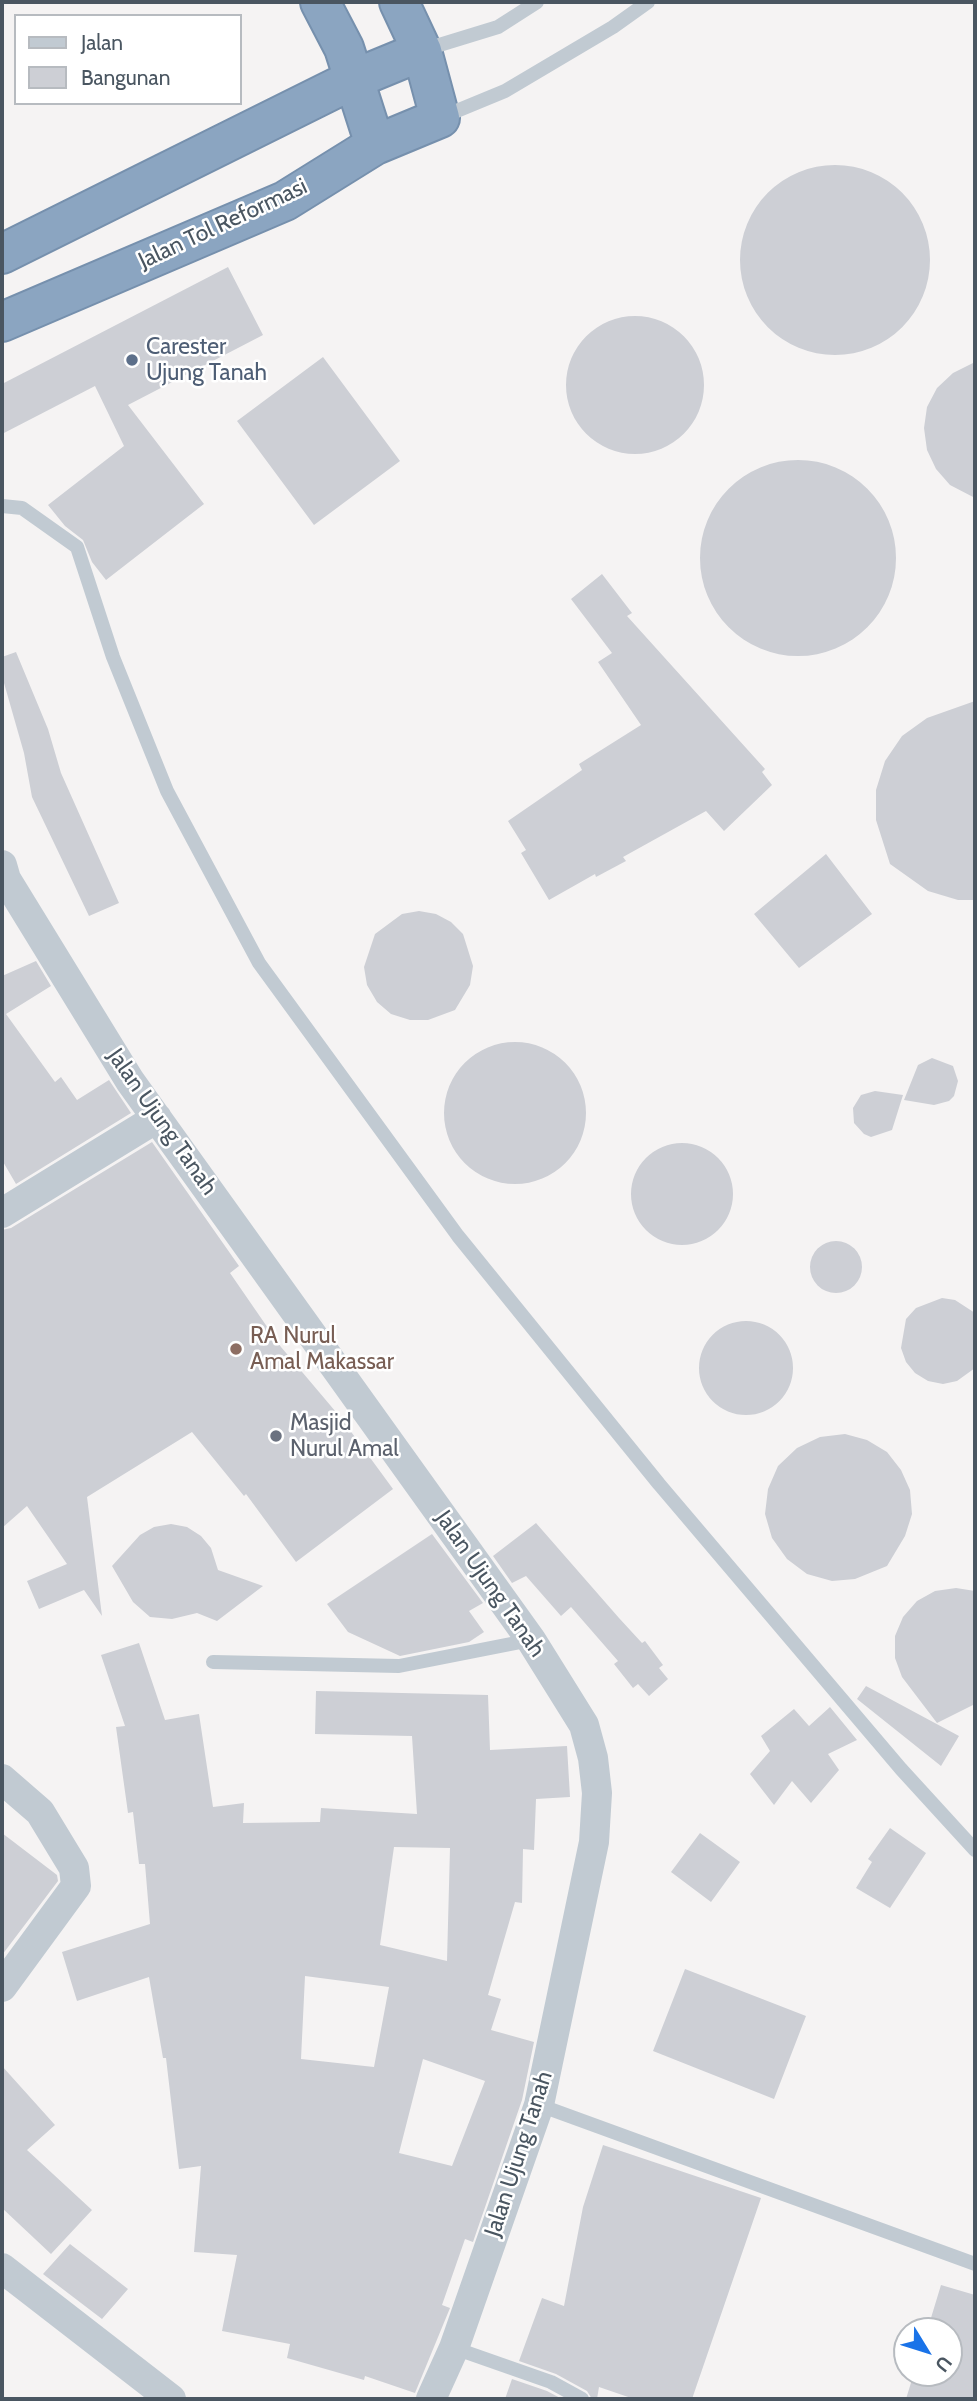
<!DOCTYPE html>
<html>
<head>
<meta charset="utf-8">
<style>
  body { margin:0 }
  #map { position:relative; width:977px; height:2401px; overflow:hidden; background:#f5f3f3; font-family:Cabin,sans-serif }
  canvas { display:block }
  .frame { position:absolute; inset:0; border:4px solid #4a5661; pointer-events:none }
  .legend { position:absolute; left:14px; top:14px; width:228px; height:91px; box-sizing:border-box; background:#fff; border:2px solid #b7bbc0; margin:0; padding:9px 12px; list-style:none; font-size:21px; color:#4a5661 }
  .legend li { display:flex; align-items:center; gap:14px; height:35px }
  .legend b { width:35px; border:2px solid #b7bbc0 }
  .north { position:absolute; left:893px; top:2317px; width:70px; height:70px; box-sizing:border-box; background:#fff; border:2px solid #b7bbc0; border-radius:50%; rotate:128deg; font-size:19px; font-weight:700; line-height:28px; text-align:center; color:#4a5661 }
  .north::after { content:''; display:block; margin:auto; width:24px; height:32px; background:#1a73e8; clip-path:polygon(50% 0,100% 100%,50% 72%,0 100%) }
</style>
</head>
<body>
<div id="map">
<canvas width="977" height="2401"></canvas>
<div class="frame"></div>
<ul class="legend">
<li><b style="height:9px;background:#c1cad2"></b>Jalan</li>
<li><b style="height:19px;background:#cdcfd5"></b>Bangunan</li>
</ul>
<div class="north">U</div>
</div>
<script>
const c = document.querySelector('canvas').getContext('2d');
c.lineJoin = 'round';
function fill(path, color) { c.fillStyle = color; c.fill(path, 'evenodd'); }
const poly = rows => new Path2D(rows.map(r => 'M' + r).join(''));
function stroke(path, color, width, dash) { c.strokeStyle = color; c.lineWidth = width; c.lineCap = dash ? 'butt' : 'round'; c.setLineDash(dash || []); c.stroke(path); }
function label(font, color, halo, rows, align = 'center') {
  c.font = font + ' Cabin,sans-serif'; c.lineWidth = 5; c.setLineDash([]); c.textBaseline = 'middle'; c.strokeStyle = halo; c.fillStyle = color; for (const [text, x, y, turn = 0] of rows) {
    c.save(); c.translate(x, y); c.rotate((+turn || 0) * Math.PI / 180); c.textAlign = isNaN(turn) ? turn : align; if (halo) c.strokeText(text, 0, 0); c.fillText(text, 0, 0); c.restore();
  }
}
fill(poly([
  '740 260a95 95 0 1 1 190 0a95 95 0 1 1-190 0Z',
  [228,267,263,335,128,405,204,504,106,580,92,562,83,540,65,526,48,505,124,446,95,386,2,434,2,384],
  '566 385a69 69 0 1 1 138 0a69 69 0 1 1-138 0Z',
  [323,357,400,461,314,525,237,421],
  [975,362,975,498,950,485,936,469,927,450,924,428,927,407,937,388,953,373],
  '700 558a98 98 0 1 1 196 0a98 98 0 1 1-196 0Z',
  [602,574,632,613,627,616,765,769,762,772,772,785,724,831,706,811,623,857,626,861,596,877,595,874,549,900,521,853,526,850,508,821,582,770,579,764,641,725,598,662,612,653,571,599],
  [16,652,48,729,61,773,119,903,89,916,32,797,24,753,2,676,2,657],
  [975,701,975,900,958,900,928,891,890,864,876,820,876,790,885,761,902,736,927,718],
  [826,854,872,914,799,968,754,914],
  [419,911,436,914,451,922,463,934,473,966,470,985,455,1010,428,1020,410,1020,391,1014,377,1002,367,985,364,967,375,934,402,914],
  [36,961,51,986,6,1014,55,1082,61,1077,77,1100,109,1080,131,1113,16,1184,2,1160,2,976],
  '444 1113a71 71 0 1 1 142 0a71 71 0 1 1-142 0Z',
  [932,1058,953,1066,958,1081,954,1096,949,1101,934,1105,904,1100,918,1065],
  [875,1091,903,1095,892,1130,871,1137,864,1134,854,1123,853,1108,861,1095],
  [152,1142,239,1266,230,1273,281,1347,341,1418,393,1489,296,1562,246,1494,244,1496,192,1432,87,1497,102,1616,84,1590,39,1609,27,1581,67,1564,27,1506,2,1528,2,1230,11,1228],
  '631 1194a51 51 0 1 1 102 0a51 51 0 1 1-102 0Z',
  '810 1267a26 26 0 1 1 52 0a26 26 0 1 1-52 0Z',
  [942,1298,955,1300,975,1313,975,1368,957,1381,943,1384,928,1381,915,1373,906,1362,901,1348,906,1319,916,1308],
  '699 1368a47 47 0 1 1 94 0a47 47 0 1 1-94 0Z',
  [845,1434,867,1440,887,1452,901,1470,910,1490,912,1514,905,1536,887,1566,855,1579,832,1581,807,1574,787,1559,772,1538,765,1514,768,1489,778,1466,797,1448,820,1437],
  [536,1523,619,1618,642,1643,645,1641,663,1665,659,1668,668,1679,649,1696,638,1684,633,1688,614,1664,618,1661,571,1607,561,1616,526,1576,512,1583,493,1556],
  [171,1524,187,1527,201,1536,211,1548,218,1570,263,1586,217,1621,197,1613,172,1619,150,1617,133,1602,112,1566,140,1535,154,1527],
  [432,1534,483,1603,469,1611,484,1632,469,1642,400,1656,348,1632,327,1604],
  [956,1588,975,1591,975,1704,937,1723,902,1677,895,1658,895,1636,903,1617,917,1601,935,1591],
  [139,1643,165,1720,199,1714,213,1807,244,1803,243,1823,320,1822,321,1808,417,1814,412,1736,315,1734,316,1691,488,1695,490,1750,567,1746,570,1797,536,1799,534,1850,523,1849,522,1903,515,1902,488,1995,501,1999,491,2030,534,2042,522,2100,473,2242,465,2239,442,2305,450,2308,415,2393,365,2376,364,2380,287,2358,290,2344,222,2331,237,2255,194,2252,201,2166,179,2169,166,2058,163,2058,149,1977,77,2001,62,1952,150,1924,145,1864,139,1864,133,1812,128,1813,116,1727,125,1726,101,1655],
  [394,1847,450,1848,447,1961,380,1945],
  [305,1976,389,1987,374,2067,301,2059],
  [423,2059,485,2081,452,2166,399,2153],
  [866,1686,959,1736,941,1766,857,1699],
  [830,1707,857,1740,828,1754,839,1770,811,1803,792,1781,774,1805,750,1774,770,1751,761,1736,794,1709,809,1726],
  [890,1828,926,1853,890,1908,856,1888,872,1862,868,1859],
  [2,1833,57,1875,58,1881,2,1955],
  [700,1833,740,1862,711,1902,671,1872],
  [685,1969,806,2016,774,2099,653,2051],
  [2,2066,55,2125,27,2150,92,2210,51,2254,2,2208],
  [603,2145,761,2198,692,2399,634,2399,599,2387,597,2399,592,2399,587,2391,556,2374,519,2361,542,2298,564,2306,583,2207],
  [70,2244,128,2289,102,2319,43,2274],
  [941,2285,975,2295,975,2399,906,2399,914,2373,949,2373,949,2331,927,2331],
  [512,2379,547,2391,562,2399,505,2399]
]), '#cdcfd5');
const highway = poly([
  [320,2,344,48,375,145],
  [2,254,354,79,422,51],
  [2,322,285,201,375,145,440,118,422,51,399,2]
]);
stroke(highway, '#7690ad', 42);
stroke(poly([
  [423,50,498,27,537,2],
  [442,117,505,91,613,27,648,2],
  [2,506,22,508,77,547,113,657,167,791,259,963,458,1236,659,1484,901,1769,975,1850],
  [213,1662,399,1666,531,1640],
  [539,2105,975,2264],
  [454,2348,551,2382,582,2399]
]), '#c1cad2', 14);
stroke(poly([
  [2,865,6,879,130,1081,531,1640,584,1725,593,1758,597,1793,594,1842,539,2105,454,2348,431,2399],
  [2,1213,157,1118],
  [2,1779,40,1812,74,1868,76,1886,2,1987],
  [2,2268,171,2399]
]), '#c1cad2', 30);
stroke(highway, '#8ba5c1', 38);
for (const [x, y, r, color] of [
  [132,360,7,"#5c6f8a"],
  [236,1349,7,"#8d6e63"],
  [276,1436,7,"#6b7280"]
]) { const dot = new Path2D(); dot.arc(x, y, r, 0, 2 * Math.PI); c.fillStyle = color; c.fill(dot); stroke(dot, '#fff', 2.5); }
label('23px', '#4a5661', '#fff', [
  ["Jalan Tol Reformasi",223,224,-25],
  ["Jalan Ujung Tanah",162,1122,55],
  ["Jalan Ujung Tanah",490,1584,55],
  ["Jalan Ujung Tanah",519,2154,-72]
]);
label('23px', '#4e5e75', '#fff', [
  ["Carester",146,347],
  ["Ujung Tanah",146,373]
], 'left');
label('23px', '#785e54', '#fff', [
  ["RA Nurul",250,1336],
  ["Amal Makassar",250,1362]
], 'left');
label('23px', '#5b616d', '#fff', [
  ["Masjid",290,1423],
  ["Nurul Amal",290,1449]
], 'left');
</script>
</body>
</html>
